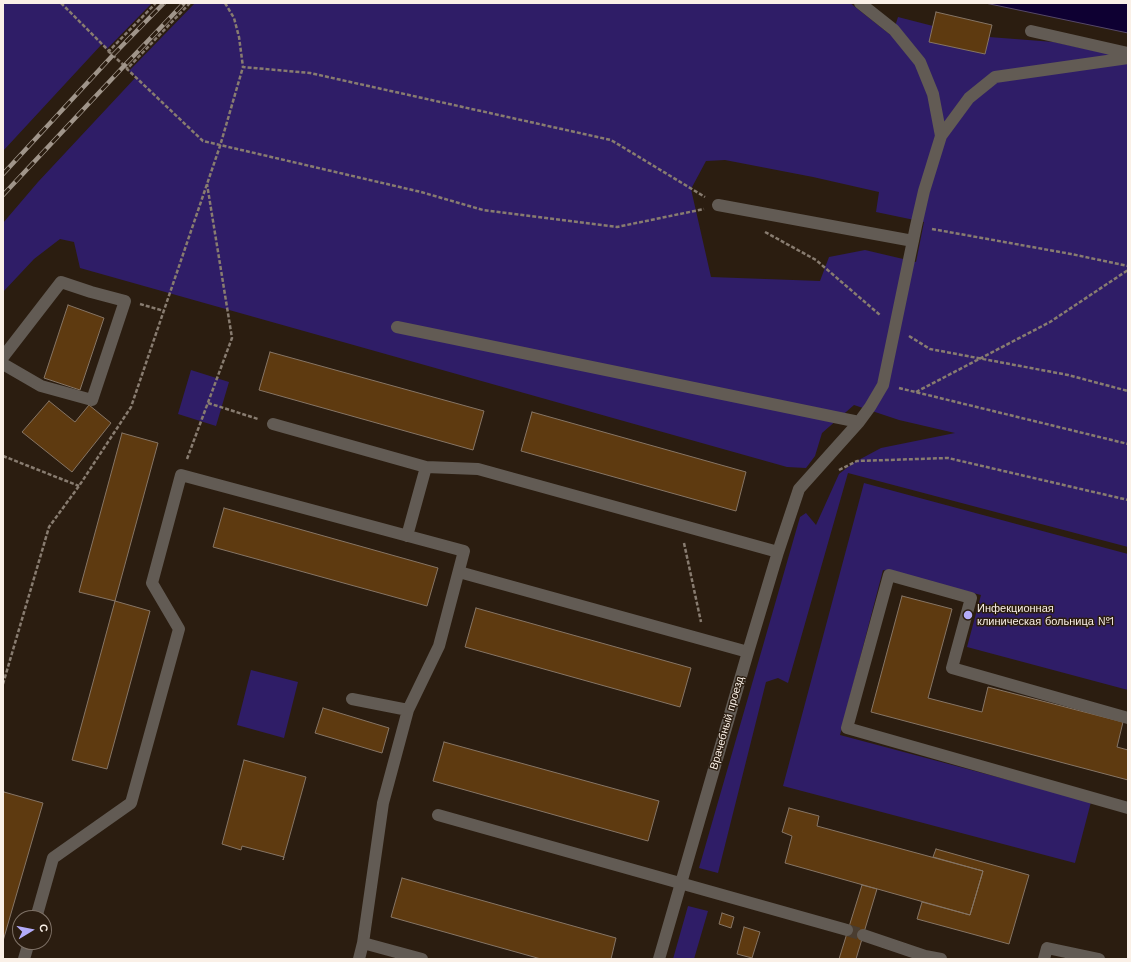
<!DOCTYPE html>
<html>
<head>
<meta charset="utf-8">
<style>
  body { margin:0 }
  #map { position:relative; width:1131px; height:962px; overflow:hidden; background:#2b1d10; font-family:"Work Sans",sans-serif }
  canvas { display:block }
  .frame { position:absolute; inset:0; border:4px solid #faf0e7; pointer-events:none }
  .north { position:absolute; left:12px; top:910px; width:40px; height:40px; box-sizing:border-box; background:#2b1d10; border:1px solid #7e7166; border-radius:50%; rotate:80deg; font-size:11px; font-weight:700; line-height:16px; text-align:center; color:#faf0e7 }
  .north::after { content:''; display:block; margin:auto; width:14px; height:18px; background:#b4acf9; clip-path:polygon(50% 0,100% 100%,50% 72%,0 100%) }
</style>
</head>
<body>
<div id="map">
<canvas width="1131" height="962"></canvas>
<div class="frame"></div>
<div class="north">С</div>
</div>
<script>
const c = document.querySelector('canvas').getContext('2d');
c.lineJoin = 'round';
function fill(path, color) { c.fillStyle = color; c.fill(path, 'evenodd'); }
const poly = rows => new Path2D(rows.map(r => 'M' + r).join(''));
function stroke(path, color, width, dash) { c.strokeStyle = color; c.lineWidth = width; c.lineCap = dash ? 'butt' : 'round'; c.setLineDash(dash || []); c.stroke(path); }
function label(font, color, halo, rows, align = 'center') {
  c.font = font + ' "Work Sans",sans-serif'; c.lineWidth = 3; c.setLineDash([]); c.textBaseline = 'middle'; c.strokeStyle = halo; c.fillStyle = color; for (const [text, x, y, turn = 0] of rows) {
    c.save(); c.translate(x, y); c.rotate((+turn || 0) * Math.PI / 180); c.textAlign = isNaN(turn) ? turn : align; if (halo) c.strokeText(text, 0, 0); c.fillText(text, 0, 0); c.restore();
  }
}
fill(poly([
  [3,3,152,3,107,49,102,44,3,151],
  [195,3,850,3,892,36,898,17,933,26,930,42,985,54,989,37,1054,42,1128,58,1128,547,848,473,788,683,778,678,766,682,718,873,699,868,800,517,806,513,816,525,839,474,853,463,881,448,955,433,899,420,854,405,822,433,815,456,806,468,787,467,80,268,74,242,60,239,34,259,3,292,3,223,38,182,136,77,129,71],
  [725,160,813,177,879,192,876,212,924,222,916,262,865,250,829,257,820,281,711,277,691,189,706,161],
  [191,370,229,382,216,426,178,414],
  [864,483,1128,554,1128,690,967,647,981,595,883,570,840,735,1091,802,1075,863,783,786],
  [251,670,298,682,284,738,237,725],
  [688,906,708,911,694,959,673,959]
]), '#2f1d67');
const water = poly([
  [985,3,1128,3,1128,33,985,3]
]);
fill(water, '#0e0032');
stroke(water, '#554868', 1);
const building = poly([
  [936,12,992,25,985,54,929,42,936,12],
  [68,305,104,318,80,390,44,378,68,305],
  [270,352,484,411,473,450,259,390,270,352],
  [49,401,75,422,89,405,111,423,72,472,22,432,49,401],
  [532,412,746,472,736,511,521,451,532,412],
  [122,433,158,443,115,601,79,592,122,433],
  [224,508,438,568,427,606,213,547,224,508],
  [902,596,952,609,928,698,982,712,988,687,1123,722,1117,747,1128,750,1128,780,871,712,902,596],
  [115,601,150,611,107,769,72,760,115,601],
  [476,608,691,668,680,707,465,647,476,608],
  [323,708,389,728,382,753,315,733,323,708],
  [444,742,659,801,648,841,433,781,444,742],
  [244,760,306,777,283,860,284,857,242,846,241,850,222,844,244,760],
  [4,792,43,803,3,941,3,794,4,792],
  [789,808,819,816,817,826,983,871,970,915,785,863,792,836,782,832,789,808],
  [936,849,1029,875,1009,944,917,919,922,902,970,915,983,871,933,857,936,849],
  [402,878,616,938,611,959,541,959,391,917,402,878],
  [862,885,877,889,856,959,839,959,862,885],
  [722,913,734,917,731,928,719,924,722,913],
  [744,927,760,932,752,958,737,954,744,927]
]);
fill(building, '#5e3a10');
stroke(building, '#867565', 1);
stroke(poly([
  [847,930,863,935]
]), '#4a3d30', 12, [12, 6]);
stroke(poly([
  [61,3,109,51,156,3],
  [190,3,127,69,203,141,421,192,483,210,617,227,704,209],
  [225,3,234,18,239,37,243,67,310,73,611,140,705,197],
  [108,51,128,69],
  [932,229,1071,254,1128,266],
  [765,232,816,260,880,315],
  [140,304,164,311],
  [909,336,930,349,1068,375,1128,391],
  [899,388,1128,444],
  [916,392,1050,322,1128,270],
  [208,403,258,419],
  [3,456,79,486],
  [187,459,232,338,207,184],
  [839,470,857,461,948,458,1128,500],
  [684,543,701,622],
  [3,684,49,527,79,486,131,407,220,146,243,67]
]), '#887c70', 2.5, [4, 2]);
stroke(poly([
  [860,3,894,30,920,62,933,94,941,136],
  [1031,31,1128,53],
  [718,205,913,241],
  [397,327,859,422],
  [3,357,61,282,91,292,125,301,92,400,41,386,3,364],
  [273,424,426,467,478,469,778,552],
  [407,536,426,467],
  [459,572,748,652],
  [352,699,408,710],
  [1128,718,952,668,971,598,889,575,847,728,1128,808],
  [438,815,847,930],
  [36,918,53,858,131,803,179,629,152,583,181,475,464,551,439,646,408,710,383,803,363,943,359,959],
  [863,935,925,956,941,959],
  [363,943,422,959],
  [24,959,29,942],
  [659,959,748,652,778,552,799,489,859,422,870,407,883,385,916,226,924,191,941,136,969,98,995,77,1128,58],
  [1044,959,1047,948,1099,959]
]), '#625b54', 12);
const rail = poly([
  [3,174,113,55,164,3],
  [3,195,124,66,184,3]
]);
stroke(rail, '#a0958a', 4.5);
stroke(rail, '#2b1d10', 3, [9]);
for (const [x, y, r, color] of [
  [968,615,5,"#b4acf9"]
]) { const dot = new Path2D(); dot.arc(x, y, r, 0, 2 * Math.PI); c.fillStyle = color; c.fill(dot); stroke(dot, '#2b1d10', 1.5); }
label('11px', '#faf0e7', '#2b1d10', [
  ["Инфекционная",977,609],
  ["клиническая больница №1",977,622]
], 'left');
label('11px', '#faf0e7', '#2b1d10', [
  ["Врачебный проезд",727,723,-74]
]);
</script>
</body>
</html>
